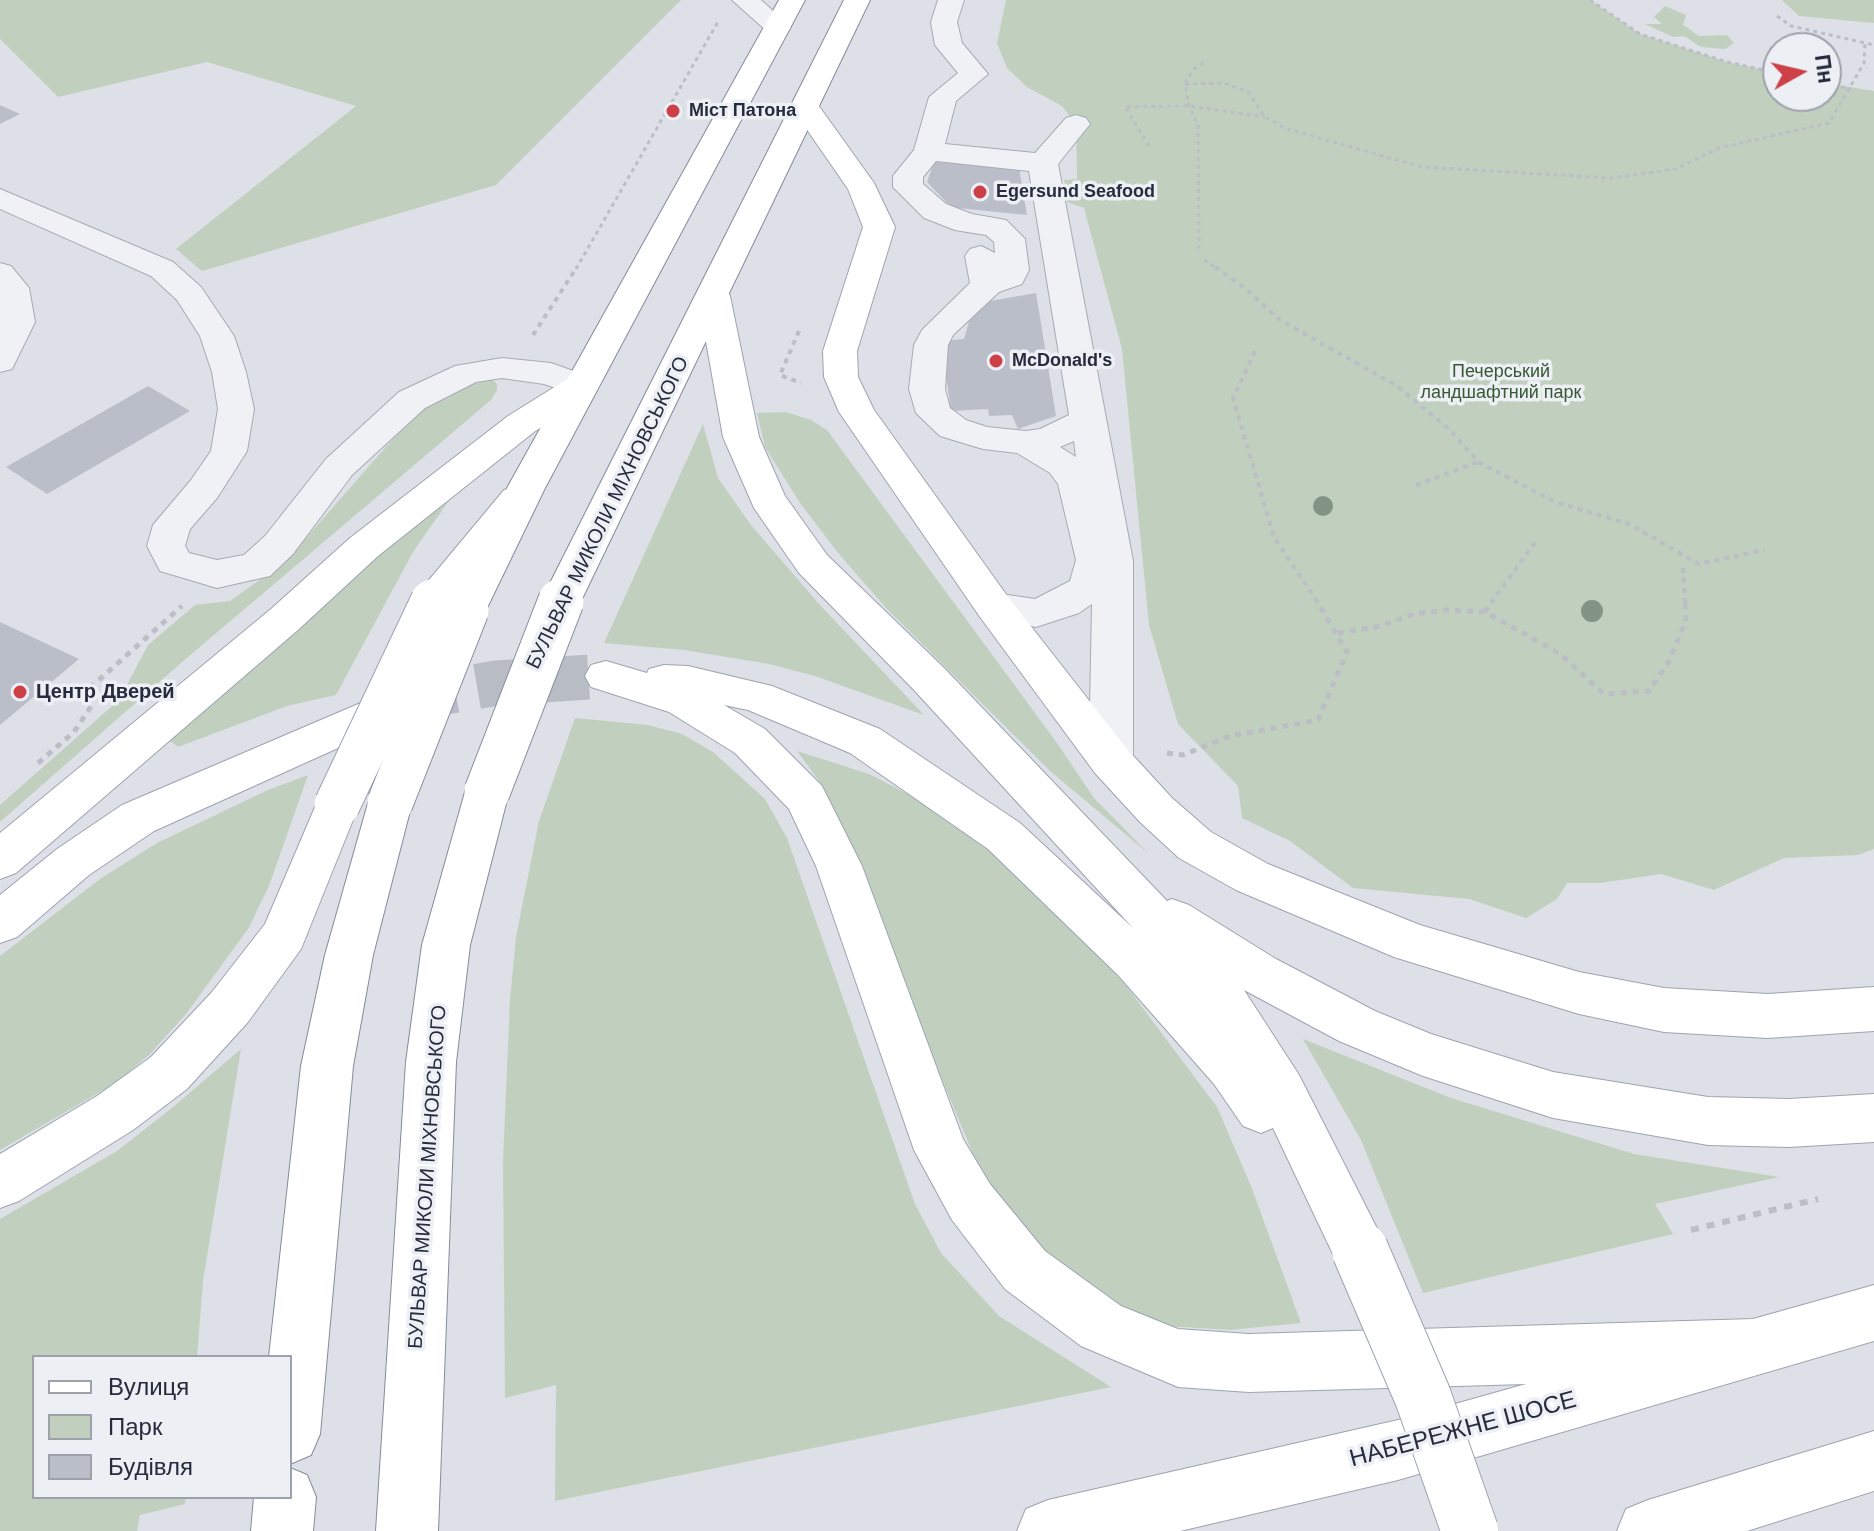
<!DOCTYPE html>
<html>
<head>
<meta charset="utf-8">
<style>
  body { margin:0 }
  #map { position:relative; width:1874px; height:1531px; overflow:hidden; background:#dde0e7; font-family:Helvetica,sans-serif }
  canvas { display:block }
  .legend { position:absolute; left:32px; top:1355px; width:260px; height:144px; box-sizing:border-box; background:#eceff4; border:2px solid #9da1ab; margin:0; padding:10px 14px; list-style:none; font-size:24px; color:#262c3d }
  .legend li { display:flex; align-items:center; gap:16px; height:40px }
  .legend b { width:40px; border:2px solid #9da1ab }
  .north { position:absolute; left:1762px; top:32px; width:80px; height:80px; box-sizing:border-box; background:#eceff4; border:2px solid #9da1ab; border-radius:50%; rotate:82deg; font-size:22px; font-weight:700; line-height:32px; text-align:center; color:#262c3d }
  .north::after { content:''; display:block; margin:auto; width:28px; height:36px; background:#cd4048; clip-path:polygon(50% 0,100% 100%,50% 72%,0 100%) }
</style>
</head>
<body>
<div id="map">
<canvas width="1874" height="1531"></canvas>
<ul class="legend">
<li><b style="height:10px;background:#fff"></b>Вулиця</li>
<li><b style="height:22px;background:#c1d0be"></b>Парк</li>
<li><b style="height:22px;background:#babec9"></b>Будівля</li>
</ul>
<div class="north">Пн</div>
</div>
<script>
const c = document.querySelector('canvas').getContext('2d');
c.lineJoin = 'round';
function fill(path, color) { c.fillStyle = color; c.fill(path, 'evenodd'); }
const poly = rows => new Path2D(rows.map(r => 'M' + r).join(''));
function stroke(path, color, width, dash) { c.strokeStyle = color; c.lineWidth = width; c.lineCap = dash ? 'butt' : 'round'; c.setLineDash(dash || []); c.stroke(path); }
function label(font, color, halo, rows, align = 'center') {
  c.font = font + ' Helvetica,sans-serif'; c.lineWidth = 7; c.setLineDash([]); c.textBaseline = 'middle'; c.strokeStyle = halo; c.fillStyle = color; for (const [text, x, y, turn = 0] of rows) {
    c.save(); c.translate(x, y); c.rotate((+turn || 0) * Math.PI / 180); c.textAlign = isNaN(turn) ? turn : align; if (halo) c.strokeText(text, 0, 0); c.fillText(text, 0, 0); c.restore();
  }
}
fill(poly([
  [0,0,681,0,496,185,202,271,176,249,356,106,207,62,58,97,0,39],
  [1006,0,1590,0,1640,34,1727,62,1778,73,1778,96,1826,96,1826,83,1874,91,1874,849,1858,855,1784,858,1714,890,1661,874,1600,883,1567,883,1557,899,1526,918,1469,899,1353,888,1290,841,1242,818,1238,786,1178,724,1149,625,1122,349,1084,208,1067,202,1064,180,1077,179,1076,124,1062,106,1027,87,1007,68,997,43],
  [1782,0,1874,0,1874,23,1799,16],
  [1665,6,1686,15,1683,25,1699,36,1727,35,1734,43,1725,49,1701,47,1684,36,1673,37,1645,24,1662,24,1654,17],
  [491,379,497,384,497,390,491,400,181,663,0,822,0,805,119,700,148,645,195,605,230,601,285,562,420,408,463,383],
  [786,412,811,420,827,430,1057,743,1094,798,1149,854,1050,771,887,609,839,554,800,503,765,447,757,413],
  [703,424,718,478,751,525,819,604,924,715,815,676,769,664,684,650,604,643],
  [464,479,413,552,336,695,287,706,178,747,169,740,268,656],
  [575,718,648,725,682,734,713,752,765,799,787,838,915,1204,941,1253,999,1316,1111,1387,555,1501,556,1385,505,1398,503,1160,510,1000,516,937,539,821],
  [797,751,869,774,921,801,989,845,1073,926,1127,987,1217,1107,1251,1186,1301,1323,1230,1330,1167,1326,1114,1305,1073,1281,990,1195,910,1002,852,849,822,785],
  [308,775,269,886,248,929,186,1014,149,1055,114,1084,0,1150,0,956,100,879,157,843,268,790],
  [1303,1039,1451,1098,1634,1154,1779,1177,1655,1204,1673,1234,1423,1293,1361,1140],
  [241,1049,203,1281,197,1357,34,1357,34,1497,186,1497,185,1504,140,1515,137,1531,0,1531,0,1219,117,1151,173,1107]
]), '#c1d0be');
fill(poly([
  [0,105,20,114,0,124],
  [934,162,1019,168,1027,215,957,208,947,203,927,182],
  [1036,293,1056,416,1018,429,1012,415,989,416,988,409,951,411,941,341,964,339,972,311,979,303],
  [148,386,190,411,47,494,6,467],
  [0,622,79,659,0,725]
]), '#babec9');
stroke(poly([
  [411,698,497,683,606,676]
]), '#b8bcc5', 45, [45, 22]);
const minor = poly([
  [732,0,761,0,791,27,787,33,769,33,732,0],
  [938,0,964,0,957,22,962,43,988,74,956,101,945,144,1035,153,1066,118,1076,115,1086,118,1090,124,1058,164,1133,561,1133,761,1127,773,1111,778,1095,773,1089,761,1092,604,1079,613,1036,627,980,617,974,607,980,597,994,593,1035,599,1070,581,1076,560,1058,484,1050,473,1017,453,983,449,940,436,916,413,909,389,914,345,922,330,970,283,965,256,970,249,981,246,995,253,994,242,986,235,955,230,924,218,893,187,893,176,914,150,929,97,958,73,935,45,931,22,938,0],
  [936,161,1029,171,1069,415,1040,429,1026,431,987,427,966,420,950,408,945,389,948,345,953,335,999,292,1022,284,1029,270,1025,239,1006,220,972,214,946,204,923,184,923,177,936,161],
  [1074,441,1076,457,1060,447,1074,441],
  [0,189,173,262,201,287,234,336,246,372,254,409,247,451,217,498,190,529,185,546,189,553,217,560,244,555,265,536,326,459,399,392,455,366,502,358,551,363,593,378,599,386,593,394,581,397,544,384,502,378,476,382,425,408,352,475,293,554,270,576,217,588,160,571,147,546,153,525,191,480,211,451,218,409,212,372,200,336,177,300,151,276,0,209,0,189],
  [0,263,11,266,29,288,35,322,12,369,0,372,0,263]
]);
const major = poly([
  [806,99,816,102,874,183,895,227,857,351,858,377,874,410,1008,597,1127,749,1172,798,1211,832,1268,864,1420,925,1579,972,1664,988,1768,994,1874,987,1874,1031,1768,1038,1664,1032,1579,1014,1394,957,1236,890,1179,858,1140,822,1095,773,980,617,839,412,824,377,823,351,863,227,848,189,792,108,796,102,806,99],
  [714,286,726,289,730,296,759,437,785,496,827,555,944,668,1167,901,1172,899,1189,905,1276,959,1375,1011,1431,1034,1553,1072,1708,1097,1789,1099,1874,1094,1874,1142,1789,1147,1708,1145,1553,1118,1423,1076,1339,1041,1244,990,1299,1075,1388,1250,1380,1269,1360,1277,1340,1269,1273,1128,1261,1133,1243,1126,1214,1084,1118,975,988,849,850,753,748,710,724,705,765,729,822,786,862,866,963,1139,990,1184,1045,1251,1121,1306,1178,1329,1249,1334,1753,1319,1874,1285,1874,1341,1398,1480,1180,1531,1017,1531,1026,1509,1048,1500,1398,1420,1526,1384,1249,1392,1178,1387,1081,1346,1005,1289,952,1220,914,1150,816,866,789,809,735,753,669,712,591,687,585,676,591,665,606,661,647,673,649,669,664,665,688,666,772,686,880,729,1020,823,1133,928,914,690,799,573,754,508,723,437,698,296,702,289,714,286],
  [581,375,593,378,599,386,593,394,534,432,378,556,299,629,16,873,0,879,0,833,271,609,350,538,508,416,569,378,581,375],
  [517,487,530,490,536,499,530,508,447,612,433,616,419,612,413,602,419,592,504,490,517,487],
  [405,684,420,689,426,700,420,711,154,831,89,875,17,937,0,943,0,895,57,849,122,805,405,684],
  [337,787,353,793,359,805,301,949,248,1022,187,1089,133,1130,19,1201,0,1208,0,1154,97,1096,151,1057,212,992,265,924,321,793,337,787],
  [1874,1431,1874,1491,1747,1531,1617,1531,1626,1509,1648,1500,1874,1431]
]);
const highway = poly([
  [779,0,805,0,545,488,486,610,480,620,466,624,452,620,446,610,507,488,779,0],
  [844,0,870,0,581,601,575,611,561,615,547,611,541,601,844,0],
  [487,775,503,780,509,792,470,945,456,1062,438,1531,376,1531,406,1062,422,945,465,792,471,780,487,775],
  [390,785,406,791,412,803,373,955,353,1066,320,1434,311,1455,290,1464,290,1357,269,1357,301,1066,325,955,368,803,374,791,390,785],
  [290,1468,307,1475,316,1497,313,1531,251,1531,254,1497,290,1497,290,1468]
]);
stroke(minor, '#a6aab4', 2);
stroke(major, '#9ca3b2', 2);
stroke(highway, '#848b9d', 2);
stroke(poly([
  [1590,0,1640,34,1727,62,1778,73],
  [1777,16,1791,26,1874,45],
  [1826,83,1851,89],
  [1185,84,1224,83,1248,92,1265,117,1284,128,1422,167,1611,178,1676,169,1719,148,1829,123,1864,63,1865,44],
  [1149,146,1125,107,1189,106,1265,117],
  [1199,249,1198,125,1189,106,1185,84,1193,70,1207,60],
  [1204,260,1218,269],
  [576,269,719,20]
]), '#bbbec5', 3, [4, 4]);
stroke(poly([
  [1215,267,1246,289,1280,320,1397,386,1451,431,1478,462,1555,502,1629,524,1699,564,1764,550],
  [799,331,780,375,801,383],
  [533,335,577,267],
  [1255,351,1233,398,1274,537,1318,603],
  [1416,485,1478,462],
  [1683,568,1685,603],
  [1491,603,1536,541]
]), '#bbbec5', 4, [5, 5]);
stroke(poly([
  [1485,612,1493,601],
  [1338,633,1381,626,1414,614,1447,610,1485,612,1559,653,1604,694,1649,691,1668,663,1686,621,1685,601],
  [1167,753,1183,755,1230,736,1318,720,1347,652,1317,601],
  [38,763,74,732,92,705,92,686,182,606]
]), '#bbbec5', 5, [6, 6]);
stroke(poly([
  [1691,1230,1818,1199]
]), '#bbbec5', 6, [8, 8]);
fill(minor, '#eff1f5');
fill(major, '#fff');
fill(highway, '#fff');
const majorBridgeFar1 = poly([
  [337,805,433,602]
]);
const majorBridge = poly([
  [1360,1250,1423,1397,1470,1531]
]);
const highwayBridge = poly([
  [487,792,561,601],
  [390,803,466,610]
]);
stroke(majorBridgeFar1, '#9ca3b2', 47, []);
stroke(majorBridge, '#9ca3b2', 58, []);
stroke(highwayBridge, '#848b9d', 47, []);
stroke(majorBridgeFar1, '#fff', 45);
stroke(majorBridge, '#fff', 56);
stroke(highwayBridge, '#fff', 45);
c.fillStyle = '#829585';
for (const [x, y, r] of [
  [1323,506,10],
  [1592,611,11]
]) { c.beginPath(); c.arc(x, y, r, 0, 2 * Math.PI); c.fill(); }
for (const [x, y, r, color] of [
  [673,111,8,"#cd4048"],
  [980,192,8,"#cd4048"],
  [996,361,8,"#cd4048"],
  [20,692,8,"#cd4048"]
]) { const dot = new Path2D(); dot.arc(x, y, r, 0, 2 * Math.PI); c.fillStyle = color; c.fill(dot); stroke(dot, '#eceff4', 3); }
label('bold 18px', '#262c3d', '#eceff4', [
  ["Міст Патона",689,111],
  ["Egersund Seafood",996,192],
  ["McDonald's",1012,361]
], 'left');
label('18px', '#375834', '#eceff4', [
  ["Печерський",1501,372],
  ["ландшафтний парк",1501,393]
]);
label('20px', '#262c3d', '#eceff4', [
  ["БУЛЬВАР МИКОЛИ МІХНОВСЬКОГО",608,513,-64],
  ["БУЛЬВАР МИКОЛИ МІХНОВСЬКОГО",428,1177,-86]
]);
label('bold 20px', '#262c3d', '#eceff4', [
  ["Центр Дверей",36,692]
], 'left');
label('24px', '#262c3d', '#eceff4', [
  ["НАБЕРЕЖНЕ ШОСЕ",1463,1430,-15]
]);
</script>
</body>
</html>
